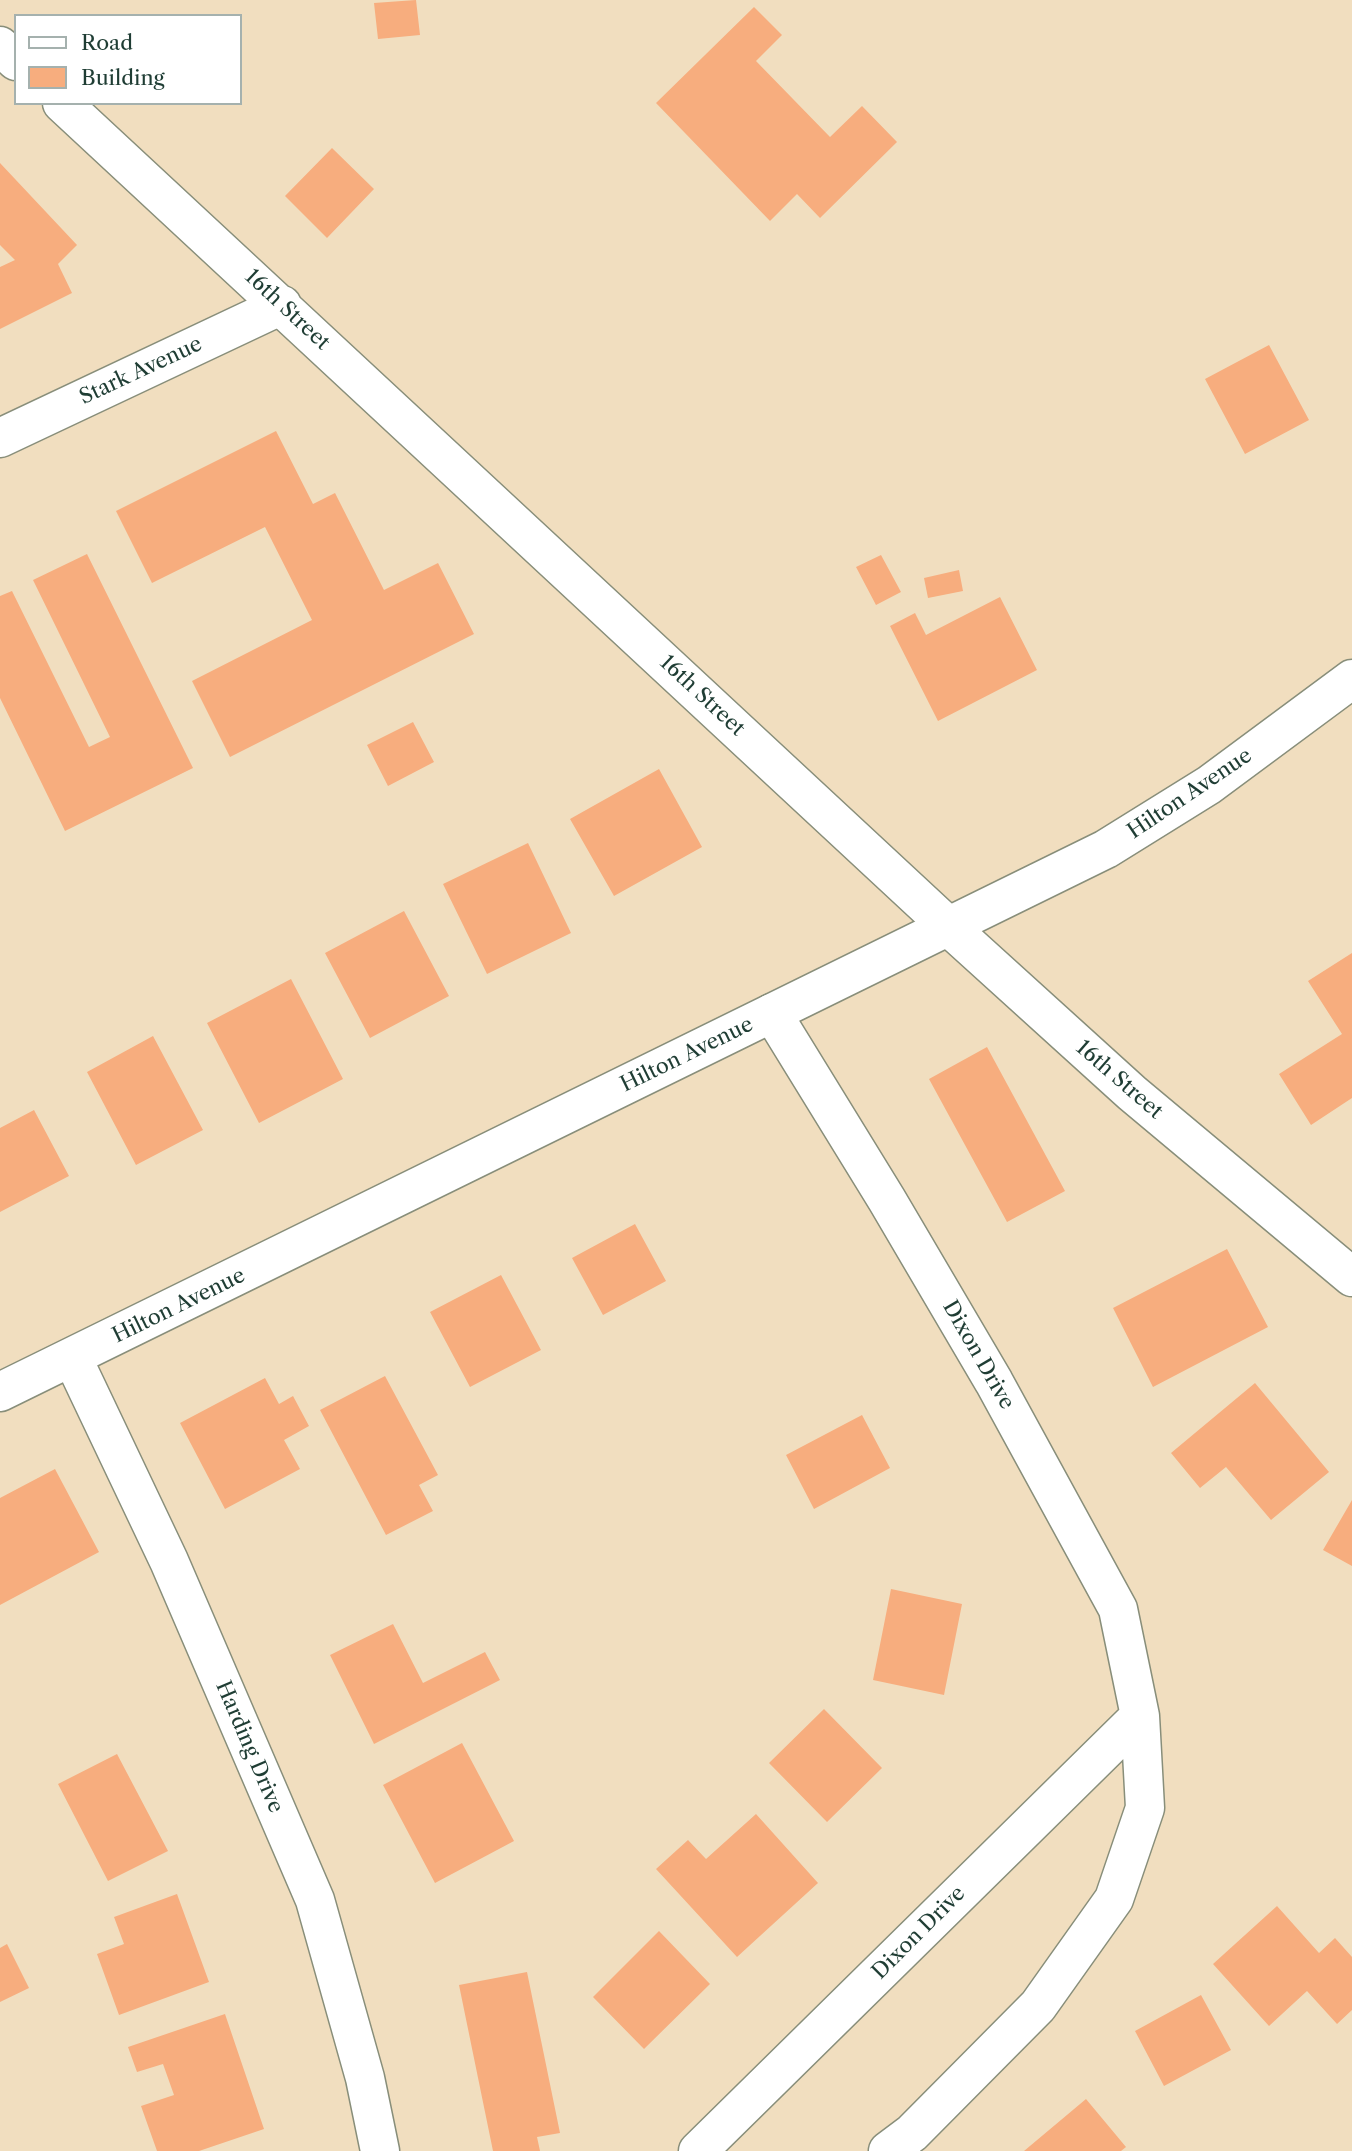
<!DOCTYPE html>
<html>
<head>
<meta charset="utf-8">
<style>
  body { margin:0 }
  #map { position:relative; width:1352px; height:2151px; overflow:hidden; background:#f1debf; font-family:"Libre Caslon Text",serif }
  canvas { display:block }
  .legend { position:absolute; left:14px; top:14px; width:228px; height:91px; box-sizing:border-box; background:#fff; border:2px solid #a5b1ae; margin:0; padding:9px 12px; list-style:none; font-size:21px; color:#1f3d34 }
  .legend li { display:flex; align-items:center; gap:14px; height:35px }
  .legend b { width:35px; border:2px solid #a5b1ae }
</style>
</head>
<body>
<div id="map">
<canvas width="1352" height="2151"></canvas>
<ul class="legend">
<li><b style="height:9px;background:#fff"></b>Road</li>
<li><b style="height:19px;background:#f7ad7e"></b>Building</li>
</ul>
</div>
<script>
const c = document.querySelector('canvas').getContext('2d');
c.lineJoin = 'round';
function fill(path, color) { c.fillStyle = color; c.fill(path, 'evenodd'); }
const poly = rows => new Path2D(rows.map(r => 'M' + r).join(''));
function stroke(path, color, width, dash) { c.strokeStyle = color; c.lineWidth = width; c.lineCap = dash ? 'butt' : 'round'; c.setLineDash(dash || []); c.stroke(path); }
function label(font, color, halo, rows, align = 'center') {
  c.font = font + ' "Libre Caslon Text",serif'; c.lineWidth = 6; c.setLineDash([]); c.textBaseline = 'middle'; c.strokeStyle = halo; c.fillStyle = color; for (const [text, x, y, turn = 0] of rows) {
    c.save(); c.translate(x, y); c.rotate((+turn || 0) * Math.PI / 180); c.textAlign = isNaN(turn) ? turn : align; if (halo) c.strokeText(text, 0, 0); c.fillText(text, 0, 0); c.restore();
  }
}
fill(poly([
  [416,0,420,35,378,39,374,3],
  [754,7,782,35,756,61,830,137,862,106,897,142,820,218,797,194,770,221,656,103],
  [332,148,374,189,327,238,285,196],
  [0,163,77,245,58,264,72,293,0,329,0,267,15,260,0,245],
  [1269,345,1309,420,1245,454,1205,379],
  [276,431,313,504,335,493,384,590,438,563,474,634,230,757,192,681,312,620,265,527,152,583,116,511],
  [87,554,193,768,65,831,0,698,0,596,12,591,89,747,110,737,33,580],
  [881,555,901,592,876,605,856,567],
  [959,570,963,591,928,598,924,578],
  [1000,597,1037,670,938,721,890,626,915,613,926,635],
  [413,722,434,762,388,786,367,745],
  [659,769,702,847,614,896,570,819],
  [528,843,571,933,487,974,443,884],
  [404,911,449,996,370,1038,325,953],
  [1352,953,1352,1098,1311,1125,1279,1074,1342,1034,1308,981],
  [291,979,343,1079,259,1123,207,1023],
  [153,1036,203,1130,136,1165,87,1072],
  [987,1047,1065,1191,1007,1222,929,1079],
  [34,1110,69,1176,0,1212,0,1128],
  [635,1224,666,1281,603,1315,572,1258],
  [1227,1249,1268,1327,1153,1387,1113,1308],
  [501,1275,541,1350,470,1387,430,1312],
  [385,1376,438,1475,419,1485,433,1511,386,1535,320,1410],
  [265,1378,279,1404,293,1396,309,1426,284,1440,300,1469,225,1509,180,1423],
  [1255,1383,1329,1472,1271,1520,1226,1467,1200,1488,1171,1453],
  [862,1415,890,1468,814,1509,786,1455],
  [55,1469,99,1552,0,1605,0,1498],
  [1352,1500,1352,1566,1323,1550],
  [891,1589,962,1604,944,1695,873,1680],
  [393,1624,423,1683,485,1652,500,1680,374,1744,330,1655],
  [824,1709,882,1768,827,1822,769,1763],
  [462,1743,514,1841,435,1883,383,1785],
  [117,1754,168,1851,108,1881,58,1784],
  [756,1814,818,1883,737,1957,656,1869,688,1840,706,1859],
  [177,1894,209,1982,119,2015,97,1954,124,1944,114,1917],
  [1277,1906,1319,1953,1335,1938,1352,1957,1352,2010,1337,2024,1307,1991,1269,2026,1213,1964],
  [659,1931,710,1984,644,2049,593,1997],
  [7,1944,29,1988,0,2002,0,1948],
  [527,1972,560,2133,537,2137,540,2151,493,2151,459,1985],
  [1201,1995,1231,2050,1164,2086,1135,2031],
  [225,2014,264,2129,199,2151,157,2151,141,2106,174,2095,163,2064,137,2072,128,2047],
  [1086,2099,1126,2147,1121,2151,1024,2151]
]), '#f7ad7e');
const street = poly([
  [0,46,16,61],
  [62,103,950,928,1132,1093,1352,1277],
  [0,438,282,305],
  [772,1013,887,1200,994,1382,1118,1609,1140,1716,1145,1808,1114,1899,1038,2006,912,2133,888,2151],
  [73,1359,169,1561,315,1900,365,2078,380,2151],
  [698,2151,1140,1716]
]);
const secondary = poly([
  [0,1392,1106,849,1209,785,1352,679]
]);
stroke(street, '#888e7a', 41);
stroke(secondary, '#888e7a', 41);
stroke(street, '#fff', 38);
stroke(secondary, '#fff', 38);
label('21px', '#1f3d34', '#fff', [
  ["16th Street",287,310,43],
  ["Stark Avenue",141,371,-25],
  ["16th Street",702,696,43],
  ["Hilton Avenue",1190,794,-34],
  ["Hilton Avenue",687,1055,-26],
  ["16th Street",1119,1080,41],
  ["Hilton Avenue",179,1306,-26],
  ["Dixon Drive",978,1355,60],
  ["Harding Drive",249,1747,67],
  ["Dixon Drive",919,1933,-45]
]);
</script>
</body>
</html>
